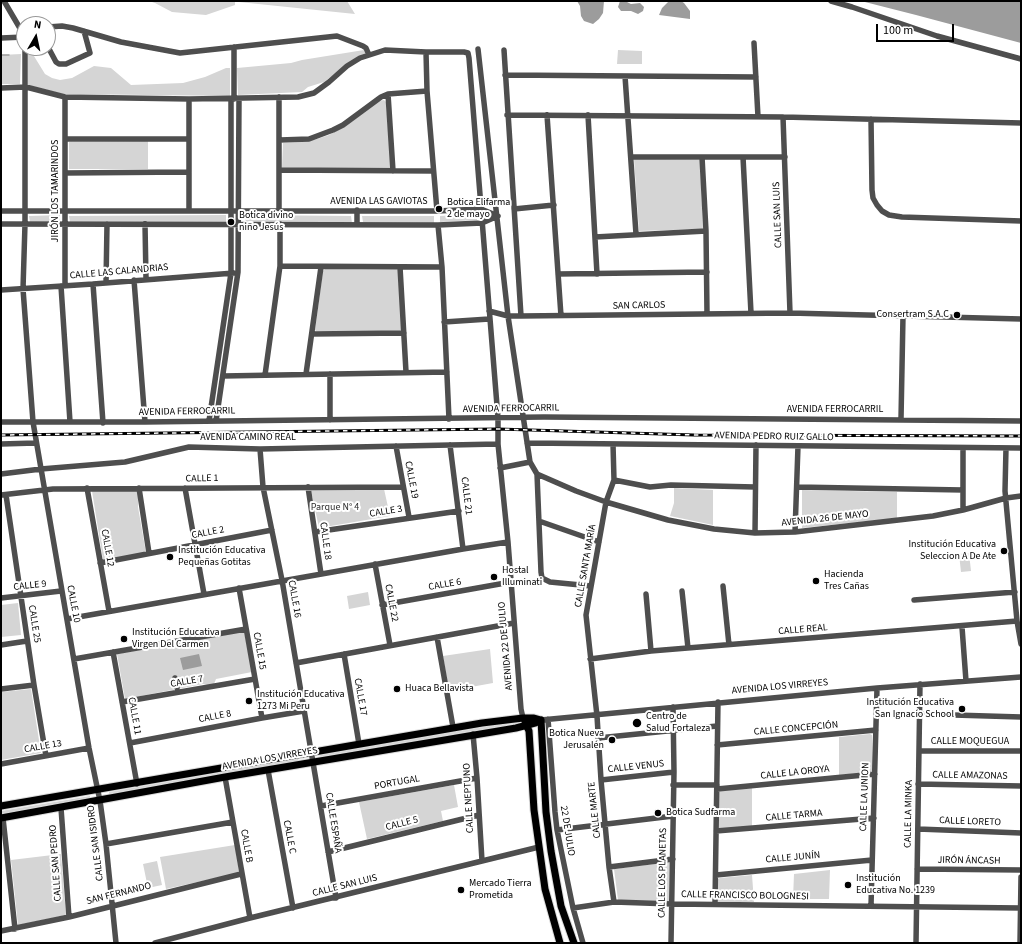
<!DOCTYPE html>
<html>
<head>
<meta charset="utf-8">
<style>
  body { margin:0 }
  #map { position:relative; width:1022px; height:944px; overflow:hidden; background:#fff; font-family:"Source Sans 3",sans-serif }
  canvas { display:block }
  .frame { position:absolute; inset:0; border:2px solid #000; pointer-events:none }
  .north { position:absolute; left:16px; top:16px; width:40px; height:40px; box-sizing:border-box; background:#fff; border:1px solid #999; border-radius:50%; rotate:9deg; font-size:11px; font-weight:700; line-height:16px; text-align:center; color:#000 }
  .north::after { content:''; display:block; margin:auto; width:14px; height:18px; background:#000; clip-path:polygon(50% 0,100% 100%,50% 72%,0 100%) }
  .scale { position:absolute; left:876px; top:24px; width:78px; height:18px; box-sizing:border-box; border:2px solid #000; border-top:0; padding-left:5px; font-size:12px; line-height:14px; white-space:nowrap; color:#000; -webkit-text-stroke:3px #fff; paint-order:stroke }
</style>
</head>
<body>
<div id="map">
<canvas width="1022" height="944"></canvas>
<div class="frame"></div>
<div class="north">N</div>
<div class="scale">100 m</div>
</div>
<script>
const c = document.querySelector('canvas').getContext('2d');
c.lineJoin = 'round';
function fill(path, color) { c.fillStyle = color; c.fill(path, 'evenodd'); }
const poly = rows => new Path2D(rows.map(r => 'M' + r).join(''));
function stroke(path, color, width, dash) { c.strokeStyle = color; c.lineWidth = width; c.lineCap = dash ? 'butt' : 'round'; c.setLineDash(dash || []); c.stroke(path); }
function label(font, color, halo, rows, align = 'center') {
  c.font = font + ' "Source Sans 3",sans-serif'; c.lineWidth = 4; c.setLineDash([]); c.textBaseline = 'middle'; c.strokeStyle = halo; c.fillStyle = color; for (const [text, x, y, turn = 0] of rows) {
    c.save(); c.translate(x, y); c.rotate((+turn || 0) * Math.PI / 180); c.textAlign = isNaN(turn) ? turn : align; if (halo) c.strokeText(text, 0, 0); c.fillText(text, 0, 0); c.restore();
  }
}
fill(poly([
  [149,1,235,1,235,5,206,15,172,12,155,3],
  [239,1,347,1,355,14,239,2],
  [28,48,29,48,45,74,52,78,60,80,72,78,94,66,111,68,131,85,183,83,205,77,226,68,230,68,230,96,63,94,28,85],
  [364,50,366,54,346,65,324,82,308,87,302,92,238,95,237,68,291,63,302,60],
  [618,50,642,51,642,64,617,64],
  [21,54,20,84,1,84,1,55],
  [384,100,386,102,391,167,389,169,282,168,283,143,302,142,317,139,329,135,343,127,379,101],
  [148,141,148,169,69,169,69,142],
  [634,159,700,160,703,229,639,231],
  [477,214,477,220,440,222,440,216],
  [60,215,60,222,30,222,29,216],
  [226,215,226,223,70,222,69,216],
  [245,215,351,216,352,223,246,223],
  [362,216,434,216,434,223,363,222],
  [397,268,398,270,402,329,400,331,316,331,315,330,323,271,325,269],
  [674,488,713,490,713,525,670,516,674,503],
  [384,489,390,516,319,528,311,490],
  [138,490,138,507,146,553,103,560,92,491],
  [802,490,897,492,897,518,802,528],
  [969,553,971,571,961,572,959,554],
  [368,592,370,605,349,609,347,596],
  [18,603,21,635,1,637,1,605],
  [244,631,252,672,216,679,214,684,208,685,203,684,125,699,117,654],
  [490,649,493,683,449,691,443,656],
  [31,689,41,753,1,760,1,692],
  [506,721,507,726,321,760,320,755],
  [870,734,872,735,873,770,871,772,839,775,839,737],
  [298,759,299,763,110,797,109,792],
  [454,785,458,807,441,811,443,821,367,839,359,802],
  [752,788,752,826,719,829,719,791],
  [90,796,90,800,1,816,1,811],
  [235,845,239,871,238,873,166,889,160,857],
  [61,854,66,915,18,925,11,860],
  [157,861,162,885,148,888,143,864],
  [670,862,669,902,618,900,614,869],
  [830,870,829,899,793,899,794,874],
  [752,875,754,902,718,902,717,901,718,879,720,878]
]), '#d5d5d5');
fill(poly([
  [577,1,604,1,603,13,599,19,593,24,584,21,581,16,580,6],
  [620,1,625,1,631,4,640,3,644,7,643,11,638,14,631,11,621,11,618,7],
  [669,1,681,1,684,3,690,11,690,19,659,15,662,8],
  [861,1,1021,1,1021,43,916,15],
  [199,654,202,666,183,670,180,658]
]), '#9c9c9c');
stroke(poly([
  [1,55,9,55]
]), '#9c9c9c', 1.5);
const major = poly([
  [541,720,546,812,551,851,561,906,574,943],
  [525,722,529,731,534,810,545,889,560,943],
  [1,806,482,723,523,718,534,718,541,720],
  [1,818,225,777,516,728,535,723,541,720]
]);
stroke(major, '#dbdbdb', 9);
stroke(poly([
  [4,1,21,30,24,41],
  [831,1,852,7,937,36,1021,59],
  [48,27,62,26,73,28,121,42,180,53,337,36,363,46,366,48,369,55],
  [1,38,24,37],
  [754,43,758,117],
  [48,47,56,62,59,64,66,64,90,53,84,31],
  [234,47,234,99],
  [25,48,25,224,23,289,33,422,89,748,100,801,106,844,116,943],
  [478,49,508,316,530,462,537,474,576,491,606,502,668,520,714,529,755,533,795,532,933,516,963,510,1006,498,1021,496],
  [504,50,521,316],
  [426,52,427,91,437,211],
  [505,75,756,77],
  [625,76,636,234],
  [1,88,26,87,65,97,189,99,298,97,314,93,329,82,347,66,360,58,385,50,426,52,464,52,468,53,469,58,498,418,498,444,508,542,521,709,523,718],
  [388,94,393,171],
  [65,97,65,286],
  [279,97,279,211],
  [507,115,783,117,1021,123],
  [547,115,561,316],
  [588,115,597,274],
  [783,117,790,313],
  [871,119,872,190,873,198,877,205,882,211,889,215,902,217,1021,221],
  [65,139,189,139],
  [280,140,309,139,333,130,343,125,381,97,388,94,427,91],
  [631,157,785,157],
  [702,157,706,231,707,314],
  [743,157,751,313],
  [280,170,433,171],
  [65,173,189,172],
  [514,209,554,205],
  [357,210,357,225],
  [1,211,437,211,481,209,498,216],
  [189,211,189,99],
  [1,224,438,225,482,223,498,216],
  [145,224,146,279],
  [438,225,442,267,449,419],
  [595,237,706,231],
  [280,266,442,267],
  [400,267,406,372],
  [558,274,707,272],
  [134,280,145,422],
  [106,283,107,224],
  [93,284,103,423],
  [61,286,70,422],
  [1,290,93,284,234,273],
  [489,311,508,316,521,316,790,313,1021,319],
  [444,322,489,319],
  [312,334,404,333],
  [306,374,321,267],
  [265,375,280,266,280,224],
  [223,376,447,372],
  [901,419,903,316],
  [330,420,330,374],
  [209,421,231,273,231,99],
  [216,421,238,272,239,99],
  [1,422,145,422,544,417,1021,421],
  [527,443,1021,448],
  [1,444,36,443],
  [613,444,614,480,606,502,586,615,597,716,601,780,609,867,614,902],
  [450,445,463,549],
  [396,446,409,517],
  [1006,448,1005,491,1017,621,1021,644],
  [260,449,263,487,282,580,336,898],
  [500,468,530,462],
  [1,474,41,469,125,462,189,447,260,449,498,444],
  [537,474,541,572,542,578,550,582,591,586],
  [614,480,650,487,671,485,755,487],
  [308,487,321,574],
  [797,487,963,490],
  [87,488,109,611],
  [139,488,149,553],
  [185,488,204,594],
  [1,495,53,489,403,487],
  [6,495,34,685,46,756],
  [963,510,963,448],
  [539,521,599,542],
  [315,532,459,511],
  [795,532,798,446],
  [755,533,756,445],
  [100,563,272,530],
  [375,564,390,645],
  [723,586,729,645],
  [239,588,262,718],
  [682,591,688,648],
  [646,594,651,651],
  [1,598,61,591],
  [914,600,1015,592],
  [382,605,511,582],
  [67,619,463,549,508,542],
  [962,627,966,681],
  [437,637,453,727],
  [1,645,27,641],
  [113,652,137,784],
  [344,654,359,744],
  [74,659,246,629],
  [590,659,651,651,1017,621],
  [296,663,514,623],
  [175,678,177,688],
  [1,689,34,685],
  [122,702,255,679],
  [920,714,1021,717],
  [548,719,555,812,557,830,573,908,583,943],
  [541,720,877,688,1021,677],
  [473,734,477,778,482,861],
  [598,738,717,726],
  [130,743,262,718,304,711],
  [717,745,876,730],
  [919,751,1021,751],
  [1,764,89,748],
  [268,770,293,908],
  [225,777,250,918],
  [601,780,674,772],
  [918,784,1021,786],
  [673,785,717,785],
  [717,789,875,774],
  [321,806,477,778],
  [61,808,69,917],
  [3,818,15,929],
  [918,829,1021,833],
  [557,830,673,816],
  [716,831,874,818],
  [106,844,233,822],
  [328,852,479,815],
  [609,867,673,859],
  [917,869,1021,870],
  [716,875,872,860],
  [715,904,718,702],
  [871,906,877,688],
  [573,908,614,902,672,904,1021,908],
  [1,931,69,917,241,874],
  [155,943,250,918,539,847],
  [671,943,674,772,673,707],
  [916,943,920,684],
  [1020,943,1021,877]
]), '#4e4e4e', 5.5);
stroke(major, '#000', 7);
const rail = poly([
  [1,435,498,429,694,435,1021,436]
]);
stroke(rail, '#000', 3);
stroke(rail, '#fff', 1.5, [4.5]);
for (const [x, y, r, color] of [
  [439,209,4,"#000"],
  [231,222,4,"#000"],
  [957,315,4,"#000"],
  [1004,551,4,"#000"],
  [170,557,4,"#000"],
  [494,577,4,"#000"],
  [816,581,4,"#000"],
  [124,639,4,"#000"],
  [397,689,4,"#000"],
  [249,701,4,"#000"],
  [962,709,4,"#000"],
  [637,723,5,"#000"],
  [612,740,4,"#000"],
  [658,813,4,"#000"],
  [848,885,4,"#000"],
  [461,890,4,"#000"]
]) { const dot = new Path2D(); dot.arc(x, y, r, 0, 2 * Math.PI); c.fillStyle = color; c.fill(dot); stroke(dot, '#fff', 1.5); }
label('10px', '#000', '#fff', [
  ["JIRÓN LOS TAMARINDOS",56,191,-90],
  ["AVENIDA LAS GAVIOTAS",379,202],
  ["CALLE SAN LUIS",778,215,-92],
  ["CALLE LAS CALANDRIAS",119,272,-5],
  ["SAN CARLOS",639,306,-1],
  ["AVENIDA FERROCARRIL",511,409,-1],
  ["AVENIDA FERROCARRIL",835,410],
  ["AVENIDA FERROCARRIL",187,412,-1],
  ["AVENIDA PEDRO RUIZ GALLO",774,437,1],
  ["AVENIDA CAMINO REAL",248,438],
  ["CALLE 1",202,479,-1],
  ["CALLE 19",411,480,79],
  ["CALLE 21",466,496,83],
  ["CALLE 3",386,512,-9],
  ["AVENIDA 26 DE MAYO",825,519,-6],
  ["CALLE 2",208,533,-11],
  ["CALLE 18",325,541,82],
  ["CALLE 12",107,548,80],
  ["CALLE SANTA MARÍA",586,566,-80],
  ["CALLE 6",445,585,-10],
  ["CALLE 9",30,586,-6],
  ["CALLE 16",294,599,80],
  ["CALLE 22",391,603,79],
  ["CALLE 10",73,604,79],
  ["CALLE 25",34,624,81],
  ["CALLE REAL",803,630,-5],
  ["AVENIDA 22 DE JULIO",506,646,-95],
  ["CALLE 15",259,651,80],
  ["CALLE 7",187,682,-10],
  ["AVENIDA LOS VIRREYES",780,687,-5],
  ["CALLE 17",360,697,80],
  ["CALLE 11",134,716,80],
  ["CALLE 8",215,717,-11],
  ["CALLE CONCEPCIÓN",796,729,-5],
  ["CALLE MOQUEGUA",970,742],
  ["CALLE 13",43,747,-10],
  ["AVENIDA LOS VIRREYES",270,759,-10],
  ["CALLE VENUS",636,767,-6],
  ["CALLE LA OROYA",795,773,-6],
  ["CALLE AMAZONAS",970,776,1],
  ["PORTUGAL",397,783,-10],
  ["CALLE LA UNION",865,797,-88],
  ["CALLE NEPTUNO",469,798,-93],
  ["CALLE MARTE",595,810,-96],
  ["CALLE LA MINKA",909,814,-89],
  ["CALLE TARMA",794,816,-5],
  ["CALLE LORETO",970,822,2],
  ["CALLE ESPAÑA",333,823,81],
  ["CALLE 5",402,824,-14],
  ["22 DE JULIO",567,831,81],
  ["CALLE C",289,837,79],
  ["CALLE SAN ISIDRO",96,843,-97],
  ["CALLE B",246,846,80],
  ["CALLE JUNÍN",793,858,-5],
  ["JIRÓN ÁNCASH",969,861,1],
  ["CALLE SAN PEDRO",56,863,-94],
  ["CALLE LOS PLANETAS",663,873,-89],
  ["CALLE SAN LUIS",345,886,-14],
  ["SAN FERNANDO",119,894,-14],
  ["CALLE FRANCISCO BOLOGNESI",745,896,1]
]);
label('10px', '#000', '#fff', [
  ["Botica Elifarma",447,203],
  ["2 de mayo",447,215],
  ["Botica divino",239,216],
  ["niño Jesús",239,228],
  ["Consertram S.A.C",949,315,"right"],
  ["Institución Educativa",996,545,"right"],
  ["Seleccion A De Ate",996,557,"right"],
  ["Institución Educativa",178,551],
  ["Pequeñas Gotitas",178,563],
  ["Hostal",502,571],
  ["Illuminati",502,583],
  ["Hacienda",824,575],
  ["Tres Cañas",824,587],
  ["Institución Educativa",132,633],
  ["Virgen Del Carmen",132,645],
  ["Huaca Bellavista",405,689],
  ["Institución Educativa",257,695],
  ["1273 Mi Peru",257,707],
  ["Institución Educativa",954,703,"right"],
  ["San Ignacio School",954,715,"right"],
  ["Centro de",646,717],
  ["Salud Fortaleza",646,729],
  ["Botica Nueva",604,734,"right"],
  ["Jerusalén",604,746,"right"],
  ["Botica Sudfarma",666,813],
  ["Institución",856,879],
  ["Educativa No. 1239",856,891],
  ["Mercado Tierra",469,884],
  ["Prometida",469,896]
], 'left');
label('10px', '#2c2c2c', '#fff', [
  ["Parque N° 4",335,508]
]);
</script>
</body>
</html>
